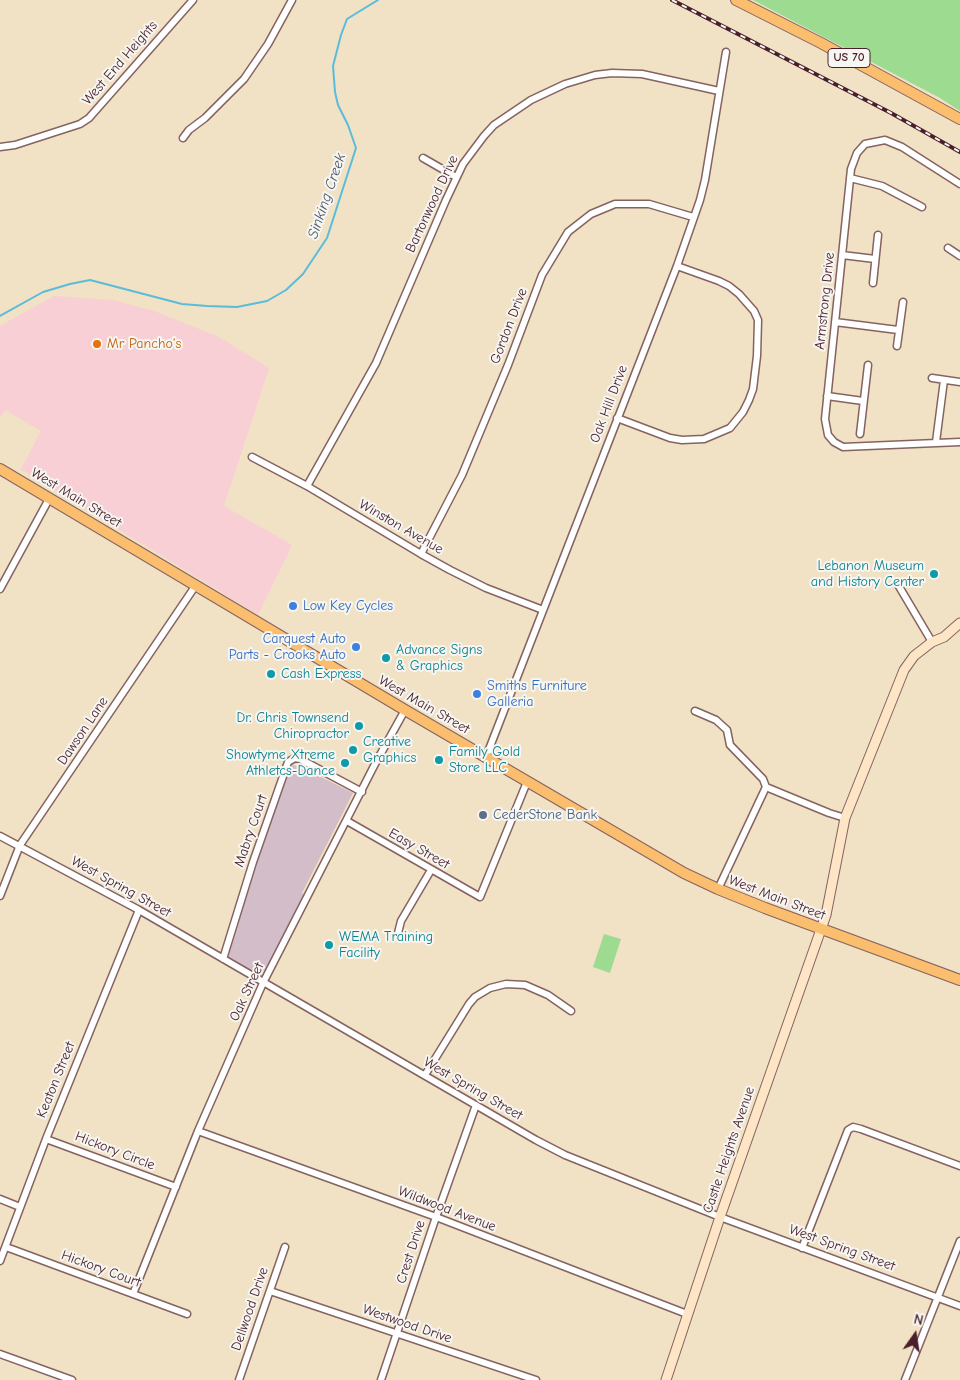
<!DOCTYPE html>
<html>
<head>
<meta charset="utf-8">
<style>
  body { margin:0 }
  #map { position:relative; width:960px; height:1380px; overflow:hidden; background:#f1e1c5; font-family:"Comic Neue",sans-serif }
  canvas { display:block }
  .north { position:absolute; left:890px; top:1310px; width:50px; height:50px; -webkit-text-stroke:4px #f6f6f2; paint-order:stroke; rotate:13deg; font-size:14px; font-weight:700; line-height:20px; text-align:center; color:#4a1f2b }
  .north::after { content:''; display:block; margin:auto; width:18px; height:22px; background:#4a1f2b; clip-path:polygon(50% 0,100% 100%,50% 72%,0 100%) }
</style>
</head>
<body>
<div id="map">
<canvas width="960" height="1380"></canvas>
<div class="north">N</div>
</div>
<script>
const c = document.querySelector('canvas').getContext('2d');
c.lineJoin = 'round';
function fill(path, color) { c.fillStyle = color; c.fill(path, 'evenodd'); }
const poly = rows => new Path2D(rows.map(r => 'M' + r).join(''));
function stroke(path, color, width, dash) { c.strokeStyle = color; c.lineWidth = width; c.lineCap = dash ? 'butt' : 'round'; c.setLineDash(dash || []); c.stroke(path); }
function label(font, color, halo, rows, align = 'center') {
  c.font = font + ' "Comic Neue",sans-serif'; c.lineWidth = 4; c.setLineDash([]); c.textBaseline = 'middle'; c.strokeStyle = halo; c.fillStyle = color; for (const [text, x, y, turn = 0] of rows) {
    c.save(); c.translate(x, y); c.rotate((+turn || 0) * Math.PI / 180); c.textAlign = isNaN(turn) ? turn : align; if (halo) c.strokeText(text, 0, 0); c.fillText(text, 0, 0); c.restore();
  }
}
fill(poly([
  [54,296,113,300,154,311,219,337,269,368,224,506,292,545,258,615,21,469,41,431,5,410,0,418,0,326]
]), '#f7cfd4');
fill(poly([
  [292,765,299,766,353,793,302,893,306,896,264,978,228,957,255,869,289,770]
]), '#d2bdc8');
fill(poly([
  [753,0,960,0,960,111,940,98],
  [604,934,621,939,610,973,593,967]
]), '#9ddb90');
stroke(poly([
  [0,316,43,292,70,284,90,280,182,304,207,306,237,307,267,301,286,290,303,274,327,238,356,148,348,125,338,105,335,92,333,66,341,35,347,19,378,0]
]), '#5bbcd9', 2);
const street = poly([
  [183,138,189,130,205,118,244,79,268,44,292,0],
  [0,147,15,145,80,124,89,118,193,0],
  [423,158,456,177],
  [850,178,882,186,922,207],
  [960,184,902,147,885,140,865,144,857,153,851,169,825,419,828,435,834,442,843,447,960,442],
  [948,248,960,256],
  [842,255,875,259],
  [873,283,878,235],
  [835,322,898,330],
  [897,346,903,302],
  [932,378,960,382],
  [827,396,863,401],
  [617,418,670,438,682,440,704,439,730,428,743,412,749,400,753,389,757,356,758,320,754,311,739,294,729,286,719,281,677,266],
  [860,434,868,365],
  [936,442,944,380],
  [252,457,307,486,421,554,450,570,486,588,543,610],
  [307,486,376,363,446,200,463,164,484,136,494,125,531,100,565,84,595,75,612,73,642,74,719,91],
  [421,554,462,475,508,365,542,275,568,232,591,214,615,204,649,204,693,217],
  [897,583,932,642],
  [0,589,49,499],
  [695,711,716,720,727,730,730,745,763,779,766,787,829,813,845,818],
  [486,757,677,266,700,200,705,180,726,52],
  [347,821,480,897,527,782],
  [0,836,139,910,536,1140,565,1155,720,1217,960,1306],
  [718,889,766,787],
  [0,896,20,845,196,585],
  [398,933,401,921,431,870],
  [223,959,253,862,288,762,295,758,300,759,362,792],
  [425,1075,469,1004,475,997,490,988,506,984,525,985,548,995,571,1011],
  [198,1131,436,1217,687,1314],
  [46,1139,176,1187],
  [0,1199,20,1207],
  [6,1247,187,1314],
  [802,1248,848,1130,853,1127,861,1129,960,1166],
  [0,1261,46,1139,139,910],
  [270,1291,536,1380],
  [133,1294,198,1131,263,983,375,764,405,710],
  [0,1354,72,1380],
  [239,1380,285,1247],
  [381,1380,436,1217,476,1105],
  [905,1380,960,1241]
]);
const secondary = poly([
  [666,1380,720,1217,826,915,845,818,904,670,914,656,932,642,944,637,960,623]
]);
const primary = poly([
  [736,0,821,43,960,119],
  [0,469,405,710,684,873,718,889,765,908,960,980]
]);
stroke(street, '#846361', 9);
stroke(secondary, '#846361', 11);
stroke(primary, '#846361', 12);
stroke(street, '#fff', 6);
stroke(secondary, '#fde5c5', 9);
stroke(primary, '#fbbd6e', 10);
const rail = poly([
  [672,0,891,113,960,152]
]);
stroke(rail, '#4a1f2b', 4);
stroke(rail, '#f6f6f2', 2, [5.5]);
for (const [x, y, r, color] of [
  [97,344,5,"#e8710a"],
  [934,574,5,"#0f9aa8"],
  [293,606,5,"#3f7fe0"],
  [356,647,5,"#3f7fe0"],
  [386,658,5,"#0f9aa8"],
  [271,674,5,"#0f9aa8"],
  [477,694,5,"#3f7fe0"],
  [359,726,5,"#0f9aa8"],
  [353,750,5,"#0f9aa8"],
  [439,760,5,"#0f9aa8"],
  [345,763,5,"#0f9aa8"],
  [483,815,5,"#5c6f8a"],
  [329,945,5,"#0f9aa8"]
]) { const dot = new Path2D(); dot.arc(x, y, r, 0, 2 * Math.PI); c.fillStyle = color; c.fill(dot); stroke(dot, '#f6f6f2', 2); }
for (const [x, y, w] of [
  [849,58,42]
]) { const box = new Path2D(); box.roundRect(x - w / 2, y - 9.5, w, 19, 4); c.fillStyle = '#f6f6f2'; c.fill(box); stroke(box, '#4a1f2b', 1); }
label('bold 12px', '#4a1f2b', null, [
  ["US 70",849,58]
]);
label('14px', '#4a1f2b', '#f6f6f2', [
  ["West End Heights",120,63,-49],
  ["Bartonwood Drive",432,204,-65],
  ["Armstrong Drive",825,301,-84],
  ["Gordon Drive",509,326,-69],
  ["Oak Hill Drive",609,404,-69],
  ["West Main Street",76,498,31],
  ["Winston Avenue",401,527,30],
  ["West Main Street",424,705,30],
  ["Dawson Lane",83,731,-56],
  ["Mabry Court",251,831,-71],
  ["Easy Street",419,849,30],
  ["West Spring Street",121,887,29],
  ["West Main Street",777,898,21],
  ["Oak Street",247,992,-65],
  ["Keaton Street",56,1080,-68],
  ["West Spring Street",473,1089,30],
  ["Castle Heights Avenue",729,1150,-71],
  ["Hickory Circle",115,1151,21],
  ["Wildwood Avenue",447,1209,21],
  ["West Spring Street",842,1248,20],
  ["Crest Drive",411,1252,-72],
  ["Hickory Court",101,1269,20],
  ["Dellwood Drive",250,1309,-71],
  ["Westwood Drive",407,1324,19]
]);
label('14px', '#c56008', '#f6f6f2', [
  ["Mr Pancho's",107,344]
], 'left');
label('14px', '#0d838f', '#f6f6f2', [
  ["Lebanon Museum",924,566,"right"],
  ["and History Center",924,582,"right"],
  ["Advance Signs",396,650],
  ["& Graphics",396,666],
  ["Cash Express",281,674],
  ["Dr. Chris Townsend",349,718,"right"],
  ["Chiropractor",349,734,"right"],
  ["Creative",363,742],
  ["Graphics",363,758],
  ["Family Gold",449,752],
  ["Store LLC",449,768],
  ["Showtyme Xtreme",335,755,"right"],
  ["Athletcs-Dance",335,771,"right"],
  ["WEMA Training",339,937],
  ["Facility",339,953]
], 'left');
label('14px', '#366cbe', '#f6f6f2', [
  ["Low Key Cycles",303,606],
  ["Carquest Auto",346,639,"right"],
  ["Parts - Crooks Auto",346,655,"right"],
  ["Smiths Furniture",487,686],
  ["Galleria",487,702]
], 'left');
label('14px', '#4e5e75', '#f6f6f2', [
  ["CederStone Bank",493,815]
], 'left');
label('italic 15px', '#505668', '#f6f6f2', [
  ["Sinking Creek",327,196,-71]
]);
</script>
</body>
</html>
